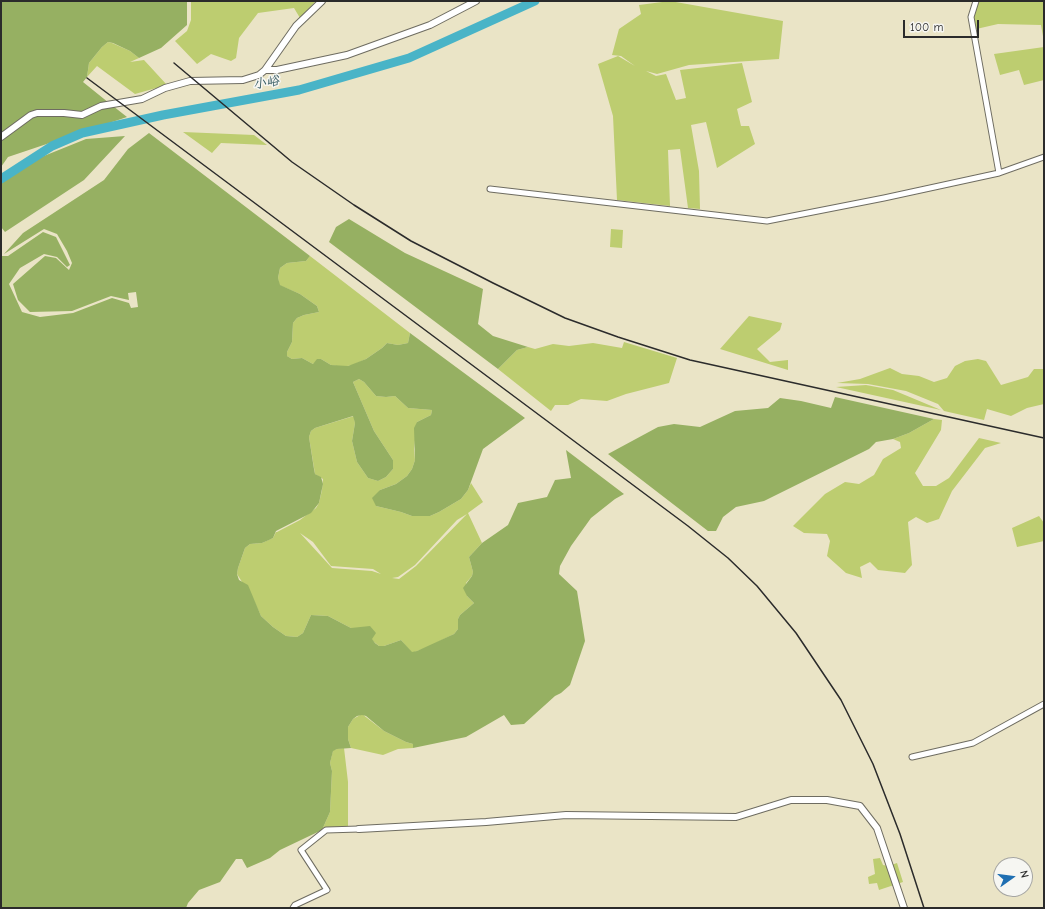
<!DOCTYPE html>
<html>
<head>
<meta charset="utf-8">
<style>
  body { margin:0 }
  #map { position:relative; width:1045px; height:909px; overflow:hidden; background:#eae4c6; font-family:"Comic Neue",sans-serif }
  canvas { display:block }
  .frame { position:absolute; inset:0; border:2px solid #2b2b2b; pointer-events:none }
  .north { position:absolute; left:993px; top:857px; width:40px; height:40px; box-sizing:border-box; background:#f6f6f2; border:1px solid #a5a5a2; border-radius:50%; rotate:76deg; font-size:11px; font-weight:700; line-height:16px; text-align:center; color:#2b2b2b }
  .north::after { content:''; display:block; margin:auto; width:14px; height:18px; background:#1f6fb2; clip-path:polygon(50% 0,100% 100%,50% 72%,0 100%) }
  .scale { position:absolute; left:903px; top:20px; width:76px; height:18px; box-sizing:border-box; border:2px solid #2b2b2b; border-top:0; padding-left:5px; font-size:12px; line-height:14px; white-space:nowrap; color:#2b2b2b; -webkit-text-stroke:3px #f6f6f2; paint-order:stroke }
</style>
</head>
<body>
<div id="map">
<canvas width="1045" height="909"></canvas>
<div class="frame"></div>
<div class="north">N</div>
<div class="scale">100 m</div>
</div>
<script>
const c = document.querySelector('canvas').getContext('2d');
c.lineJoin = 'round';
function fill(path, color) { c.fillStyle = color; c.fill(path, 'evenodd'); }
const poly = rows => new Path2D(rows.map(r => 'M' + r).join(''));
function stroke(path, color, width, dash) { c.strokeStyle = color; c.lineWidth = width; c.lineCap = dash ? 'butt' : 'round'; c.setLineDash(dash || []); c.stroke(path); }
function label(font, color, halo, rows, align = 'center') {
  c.font = font + ' "Comic Neue","LXGW WenKai TC",sans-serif'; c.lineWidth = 3; c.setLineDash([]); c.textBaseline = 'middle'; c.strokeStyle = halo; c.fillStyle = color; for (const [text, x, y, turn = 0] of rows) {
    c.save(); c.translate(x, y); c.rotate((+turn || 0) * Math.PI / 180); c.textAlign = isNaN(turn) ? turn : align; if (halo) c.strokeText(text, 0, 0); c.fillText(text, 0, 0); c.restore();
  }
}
fill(poly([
  [191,1,314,1,315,2,300,18,294,8,258,13,239,38,236,58,231,61,211,54,197,64,175,41,187,31,191,20],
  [670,1,783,21,779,59,689,65,657,74,646,71,656,76,666,74,676,100,686,98,680,70,742,63,752,102,737,109,741,126,749,126,755,144,717,168,706,122,691,125,699,171,700,209,688,208,680,149,668,150,670,206,617,200,613,116,598,64,618,56,635,66,621,56,612,55,619,29,641,14,639,5],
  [976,1,1044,1,1044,42,1041,25,998,24,972,30,971,14],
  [108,42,112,43,130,51,139,58,130,62,144,60,167,85,135,94,97,66,87,77,89,63,102,47],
  [1044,47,1044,80,1024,85,1019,70,1000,75,994,54],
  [183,132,254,135,267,145,221,143,212,153],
  [611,229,623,230,622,248,610,247],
  [310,256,410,333,408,343,398,345,387,343,382,348,366,359,353,365,342,367,331,365,321,359,313,364,302,358,292,359,287,356,287,352,292,342,293,323,297,318,304,315,319,312,317,306,300,294,279,285,278,278,280,268,287,263,306,261],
  [749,316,782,323,780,330,757,349,770,362,788,360,788,370,720,349],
  [624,342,677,358,669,383,626,394,607,401,581,399,568,405,555,405,551,411,498,369,517,350,528,347,535,349,553,344,569,346,593,343,622,348],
  [978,359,986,361,1001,385,1028,377,1034,369,1044,369,1044,404,1027,408,1011,416,987,409,984,420,944,411,938,404,906,391,868,384,837,383,860,379,890,368,902,374,919,376,934,382,947,378,955,366,965,361],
  [359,379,364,382,376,396,386,397,395,396,408,408,432,410,431,415,417,422,414,449,415,460,412,469,407,476,396,484,380,490,376,506,401,512,412,516,430,516,439,512,461,499,468,490,471,483,483,502,468,513,482,543,469,557,473,572,472,576,466,583,467,596,474,603,460,615,458,619,458,629,454,634,428,647,412,653,401,640,384,646,379,646,357,628,351,628,328,616,311,615,303,633,297,637,286,636,273,627,261,616,254,601,237,574,238,568,245,548,250,544,262,543,273,538,276,532,277,532,300,520,316,508,319,503,322,490,323,479,315,474,309,437,311,431,315,428,354,416,355,423,352,441,357,462,368,478,378,481,386,477,393,469,393,460,374,431,353,382],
  [467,514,416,566,399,579,392,578,398,577,415,565,457,520],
  [300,533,313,542,331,566,373,569,381,574,372,571,332,568],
  [866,385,893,390,941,410,836,387],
  [934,419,942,420,941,430,915,473,923,486,936,486,949,478,979,438,1001,443,985,448,952,491,939,519,927,523,916,517,908,522,912,565,905,573,878,570,870,562,860,567,862,578,846,573,827,556,830,541,827,534,804,533,793,526,825,494,845,482,859,484,874,475,883,459,901,448,900,442,893,439,909,433],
  [1039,516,1044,523,1044,541,1017,547,1012,528],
  [362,714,384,731,406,742,413,744,413,748,398,749,383,755,351,748,348,739,348,727,353,719],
  [344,748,348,782,348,828,322,830,330,812,332,771,330,763,333,750,337,749],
  [880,858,883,865,888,866,897,863,903,882,879,890,877,883,869,884,868,877,875,874,873,859]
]), '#bdcd70');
fill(poly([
  [1,1,187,1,187,25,161,48,139,58,130,51,113,43,108,42,102,47,89,63,87,77,83,82,109,103,80,112,31,112,1,134],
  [113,106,127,117,8,157,1,167,1,139,34,116,81,116],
  [149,133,310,256,306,261,287,263,280,268,278,278,280,285,300,294,317,306,319,312,304,315,297,318,293,323,292,342,287,352,287,356,292,359,302,358,313,364,317,359,321,359,331,365,348,366,366,359,382,348,387,343,398,345,408,343,410,333,525,418,483,449,468,490,461,499,439,512,430,516,412,516,401,512,376,506,372,498,380,490,396,484,407,476,412,469,415,460,414,428,417,422,431,415,432,410,408,408,395,396,386,397,376,396,364,382,359,379,353,382,374,431,393,460,393,469,386,477,378,481,368,478,357,462,352,441,355,423,353,416,315,428,311,431,309,437,314,469,315,474,321,477,323,484,319,503,311,513,276,531,273,538,269,540,262,543,250,544,245,548,238,568,237,574,239,580,248,585,261,616,273,627,286,636,297,637,303,633,311,615,328,616,351,628,370,626,376,633,372,639,375,643,379,646,384,646,401,640,412,652,417,651,454,634,458,629,458,619,460,615,474,603,467,596,463,588,472,576,473,572,469,557,482,543,508,525,518,503,547,497,555,480,571,478,566,450,624,494,615,499,591,518,571,546,560,566,559,574,577,591,585,641,570,685,561,693,555,696,524,724,511,725,504,715,466,737,413,748,413,744,406,742,384,731,366,716,362,715,357,716,353,719,348,727,348,739,351,748,337,749,333,751,330,763,332,771,330,812,322,830,280,850,270,858,247,868,242,859,236,859,220,882,199,890,188,903,186,908,1,908,1,258,2,256,8,256,43,232,56,237,70,265,67,267,57,257,44,254,20,268,9,284,22,312,40,317,73,313,112,298,129,303,131,308,138,307,136,292,128,293,129,300,111,296,72,311,30,312,18,300,13,284,45,256,56,258,69,270,72,263,67,251,57,234,44,229,4,254,23,233,104,180,128,149],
  [125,136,84,180,5,232,1,227,1,182,29,162,86,139],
  [349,219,405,253,483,289,478,324,493,336,528,347,517,350,498,369,329,242,336,227],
  [835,397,934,419,909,433,893,439,876,442,869,449,764,501,736,507,723,517,716,531,708,531,608,454,658,427,674,424,700,427,735,411,768,408,780,398,801,401,831,408]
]), '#96b062');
stroke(poly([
  [1,179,52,146,82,133,163,115,299,90,409,58,535,1]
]), '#49b4c7', 9);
const minor = poly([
  [976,1,971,17,999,173],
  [490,189,767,221,884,198,999,173,1044,157],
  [912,757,973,743,1044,704],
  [293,908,295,905,327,890,301,850,326,830,359,829]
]);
const tertiary = poly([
  [265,70,296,26,322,1],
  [1,137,31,115,37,113,64,113,82,115,101,106,142,99,165,88,190,81,243,80,259,75,265,70,277,70,347,55,430,25,476,1],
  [359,829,486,822,566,815,736,817,791,800,827,800,860,806,877,828,904,908]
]);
stroke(minor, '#6e6c61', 7);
stroke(tertiary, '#6e6c61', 8);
stroke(minor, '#fff', 5);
stroke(tertiary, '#fff', 6);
stroke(poly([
  [174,63,292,162,354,205,411,241,493,283,565,318,618,337,690,360,1044,438],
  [87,78,688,526,728,558,757,586,796,633,841,700,873,764,900,834,924,908]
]), '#2b2b2b', 1.5);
label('italic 13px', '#365b62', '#f6f6f2', [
  ["小峪",266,83,-10]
]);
</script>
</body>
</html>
